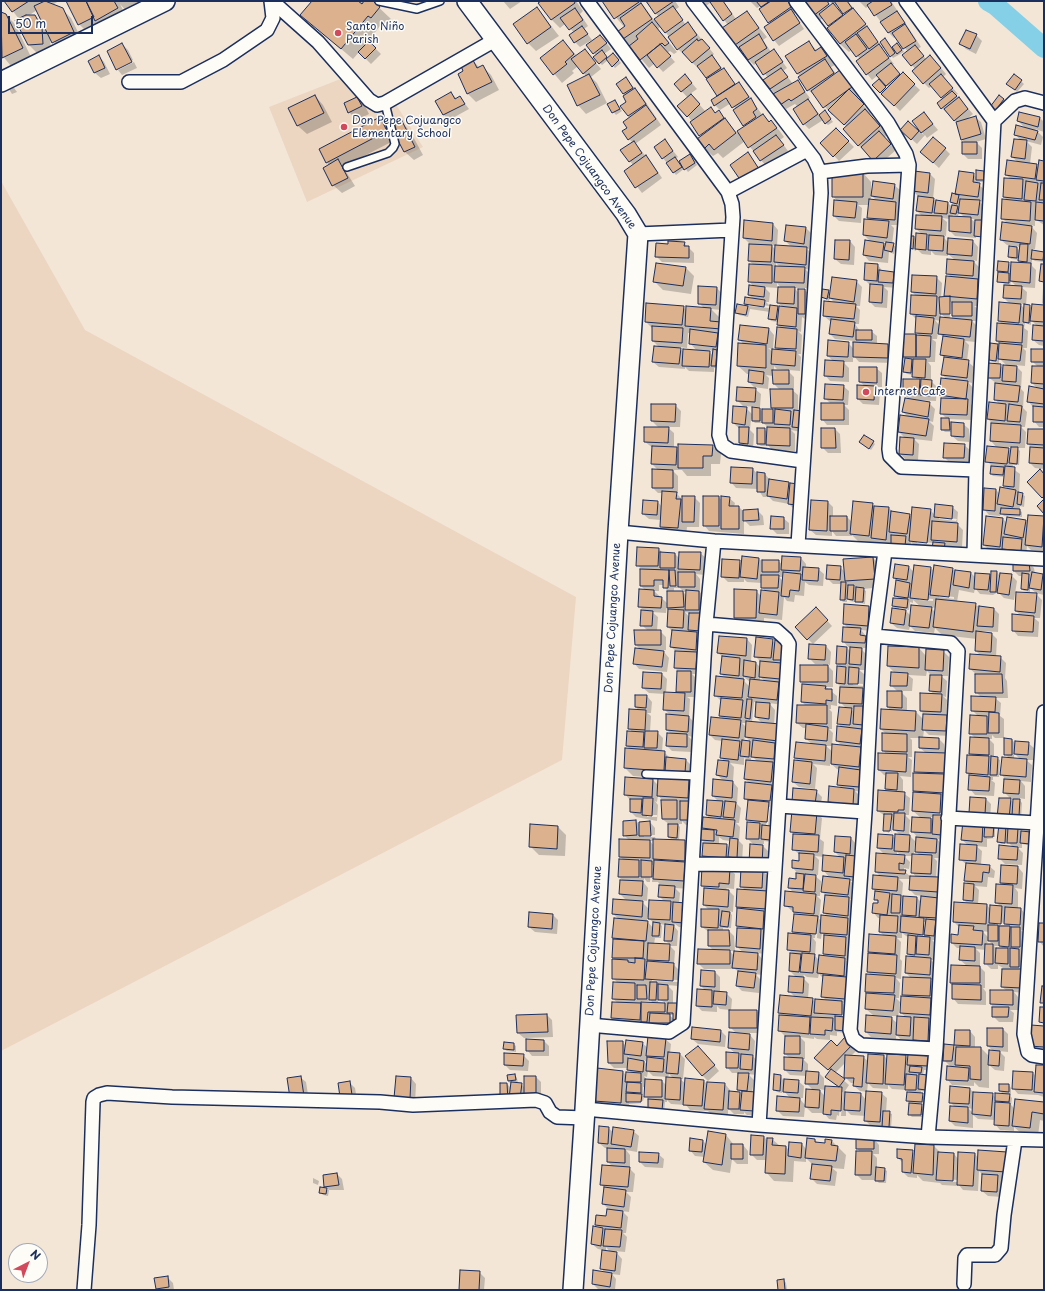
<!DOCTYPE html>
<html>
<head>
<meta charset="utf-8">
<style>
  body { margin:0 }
  #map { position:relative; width:1045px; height:1291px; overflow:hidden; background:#f3e6d7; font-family:"Playpen Sans",sans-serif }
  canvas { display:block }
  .frame { position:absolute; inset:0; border:2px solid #1b2f5e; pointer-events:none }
  .north { position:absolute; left:8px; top:1243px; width:40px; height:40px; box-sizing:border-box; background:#fdfcf7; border:1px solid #a3aaba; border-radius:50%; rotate:42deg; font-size:11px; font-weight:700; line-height:16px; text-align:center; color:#1b2f5e }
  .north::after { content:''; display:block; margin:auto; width:14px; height:18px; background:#d1495b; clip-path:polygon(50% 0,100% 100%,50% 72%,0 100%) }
  .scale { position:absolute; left:8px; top:16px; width:85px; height:18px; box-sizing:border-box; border:2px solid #1b2f5e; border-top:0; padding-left:5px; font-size:12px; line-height:14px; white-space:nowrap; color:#1b2f5e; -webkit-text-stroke:3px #fdfcf7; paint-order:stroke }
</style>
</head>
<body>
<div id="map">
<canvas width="1045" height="1291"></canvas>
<div class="frame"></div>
<div class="north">N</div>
<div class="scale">50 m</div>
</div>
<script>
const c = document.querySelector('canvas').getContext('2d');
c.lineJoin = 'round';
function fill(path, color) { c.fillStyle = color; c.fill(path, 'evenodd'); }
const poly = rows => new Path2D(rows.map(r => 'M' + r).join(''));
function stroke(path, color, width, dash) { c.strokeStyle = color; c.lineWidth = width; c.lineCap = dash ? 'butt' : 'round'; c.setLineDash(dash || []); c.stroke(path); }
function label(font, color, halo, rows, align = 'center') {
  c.font = font + ' "Playpen Sans",sans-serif'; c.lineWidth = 3; c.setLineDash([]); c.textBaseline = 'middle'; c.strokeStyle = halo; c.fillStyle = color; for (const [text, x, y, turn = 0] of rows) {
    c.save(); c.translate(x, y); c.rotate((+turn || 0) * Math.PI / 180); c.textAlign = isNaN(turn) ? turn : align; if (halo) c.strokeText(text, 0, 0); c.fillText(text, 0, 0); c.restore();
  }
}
fill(poly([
  [343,78,368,107,395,103,423,147,307,202,269,107],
  [1,181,85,330,576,597,562,760,1,1051]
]), '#ecd6c1');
fill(poly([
  [5,1,59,1,52,5,62,9,71,18,82,40,61,50,50,37,51,52,37,53,29,45,19,19],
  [37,10,43,24,35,16,28,16],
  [67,1,149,1,128,13,120,4,126,16,105,28,98,22,84,29,79,24],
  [313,1,372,1,391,19,382,28,380,26,368,41,381,54,371,64,359,52,353,59,301,15],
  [503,1,522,1,510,9],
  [539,1,576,1,583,11,580,14,588,26,584,29,592,40,580,47,575,42,574,33,566,23,560,28,551,19],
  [602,1,640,1,654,20,659,17,645,1,675,1,679,7,675,10,686,25,688,24,693,29,714,54,712,56,736,85,739,84,744,89,763,116,779,130,784,137,780,140,788,151,766,166,745,141,723,158,718,153,713,156,704,148,702,136,688,116,688,98,675,84,690,81,697,89,690,94,706,112,716,114,719,112,737,133,746,127,736,109,731,103,720,110,715,105,719,96,709,79,699,67,698,68,678,49,661,26,658,29,677,52,674,54,670,51,667,53,675,62,663,72,655,63,649,68,618,32,625,28],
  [731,96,721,102,721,100],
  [701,1,723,1,736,19,746,12,767,37,763,40,771,52,774,50,787,68,783,71,793,84,797,81,810,98,807,100,820,115,827,114,833,122,828,125,823,120,809,129,804,124,798,107,795,104,786,109,771,89,768,78,757,63,754,65,749,60,724,28,728,25,711,2,706,6],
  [750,1,788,1,796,12,794,14,804,29,779,46,774,40,771,24,763,8,761,6,757,8],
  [803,1,827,1,831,6,833,5,829,1,848,1,882,47,887,42,892,48,897,44,900,46,904,52,893,58,885,47,882,49,894,64,892,65,901,75,903,74,920,90,900,111,881,92,879,81,887,90,889,88,878,75,872,80,857,61,860,59,852,49,849,52,840,44,823,18,819,21],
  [837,4,846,15,844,17,835,6],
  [859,1,891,1,921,47,917,49,927,60,936,62,946,74,943,77,958,94,956,95,973,114,967,119,975,117,981,122,986,139,976,142,982,148,982,159,968,159,963,154,966,143,962,140,957,123,942,108,943,99,932,86,929,88,924,83,916,70,904,55,908,52,896,37,894,38,889,33,869,6,866,8],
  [537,8,559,36,536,51,528,43],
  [1,13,6,15,15,24,31,57,11,66,1,54],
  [976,35,982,41,976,54,966,49,961,44],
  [563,41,577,56,585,50,601,69,591,77,597,83,607,103,586,114,578,105,586,76,578,66,572,71,574,73,562,83,541,58],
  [605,41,611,49,604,54,608,59,616,57,621,63,615,68,608,60,602,65,595,57,597,56,594,53],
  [809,42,817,51,821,48,829,56,835,65,831,67,836,74,840,72,848,80,859,96,856,98,871,113,870,114,888,134,884,138,896,150,879,165,858,145,847,127,834,114,832,115,815,95,808,90,787,56],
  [122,44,128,50,133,60,118,68,118,70,117,69],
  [99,56,104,62,110,74,101,78,95,73,89,61],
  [473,61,480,68,483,67,491,75,499,90,476,102,468,94,459,75,465,72],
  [134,62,137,68,122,75,118,70],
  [1014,75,1024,84,1017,92,1010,86],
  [626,79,641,95,661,125,635,144,651,162,662,178,642,193,625,171,633,165,622,151,633,143,629,139,628,128,630,118,628,116,628,102,618,84],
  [11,84,17,92,12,94,7,86],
  [451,93,457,99,460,97,469,109,449,120,444,115,436,101],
  [315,96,323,105,332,122,307,134,298,126,290,108],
  [999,96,1006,102,998,113,993,109],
  [357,98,365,106,369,114,357,120,349,112],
  [615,101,622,111,616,115,608,105],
  [924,113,938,130,927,138,925,135,917,144,907,135,918,131,924,135,913,121],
  [1020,113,1040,118,1044,122,1044,132,1035,129,1043,137,1041,145,1026,141,1032,147,1030,164,1036,165,1039,168,1044,162,1044,225,1035,219,1035,226,1030,225,1037,233,1035,249,1033,249,1033,251,1044,253,1044,262,1035,261,1032,259,1032,266,1036,270,1035,288,1021,287,1027,292,1026,305,1032,308,1044,306,1044,346,1039,345,1033,340,1037,326,1031,320,1031,325,1025,323,1024,328,1028,331,1027,348,1023,348,1026,351,1025,366,1015,365,1022,372,1021,389,1024,392,1023,408,1027,412,1025,427,1021,427,1026,432,1025,448,1017,448,1020,451,1019,465,1013,465,1012,468,1020,474,1019,493,1025,496,1024,507,1020,506,1019,510,1022,512,1022,517,1004,516,1000,512,1000,516,989,515,984,509,985,489,996,490,1000,494,1009,490,1005,486,1005,477,993,476,991,474,992,466,987,461,997,448,991,441,994,425,988,419,999,404,995,399,996,383,988,377,1000,365,1003,368,1007,366,999,358,999,363,992,362,990,360,998,345,1000,347,1000,344,997,341,1002,324,999,321,1010,304,1004,298,1005,284,998,281,1001,273,999,271,1008,263,1012,266,1022,263,1020,260,1011,259,1009,256,1014,246,1007,245,1001,240,1008,224,1002,218,1008,201,1004,197,1011,179,1006,175,1019,163,1012,157,1021,141,1015,134,1026,129,1018,121],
  [1015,246,1020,247,1020,251],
  [1011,281,1016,286,1010,286],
  [1019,304,1025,304,1025,309,1023,307],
  [1007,447,1012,447,1011,452],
  [380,118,388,126,395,140,343,167,355,186,342,193,333,185,329,165,327,162],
  [402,123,410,131,423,155,414,160,405,152,393,127],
  [836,129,854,147,839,161,822,143],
  [665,141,678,157,675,159,681,166,680,161,692,157,697,165,688,172,685,168,676,175,663,158],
  [945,149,950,154,939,168,927,157],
  [748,154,764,175,747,186],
  [984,172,986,174,986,182,978,182,978,184,985,190,984,202,979,201,985,207,984,220,981,220,985,224,984,238,976,236,976,238,955,236,950,231,950,219,942,218,947,222,946,236,941,235,949,243,973,241,978,247,977,261,972,260,979,267,978,280,986,288,985,306,974,306,977,308,977,321,972,321,977,326,976,342,965,341,969,345,967,361,974,367,972,383,968,382,973,388,971,404,973,406,972,420,948,419,951,423,963,424,969,429,969,442,958,441,952,436,952,432,945,432,942,429,947,419,941,413,945,399,940,395,947,380,942,374,945,358,941,355,944,338,938,332,937,339,932,339,936,342,935,362,928,362,931,366,931,381,937,387,936,401,918,400,918,401,929,403,935,409,933,422,929,421,934,426,932,441,914,439,919,444,918,460,905,459,900,453,905,438,899,432,909,418,903,412,910,400,904,394,917,380,914,375,907,374,904,372,908,360,904,356,917,336,920,336,916,332,917,320,911,314,916,296,912,292,936,277,942,283,941,298,947,297,945,295,951,277,947,273,955,260,948,254,948,256,935,255,931,251,931,255,922,254,916,248,916,251,910,248,914,237,917,240,922,234,916,229,922,216,917,211,919,197,913,191,930,174,935,179,933,199,936,201,948,203,952,207,956,207,951,202,953,195,959,196,956,193,973,174,977,178],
  [955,204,960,206,960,209],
  [959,212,965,218,952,217,953,215,958,216],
  [971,219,976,219,976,223],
  [949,302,951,302,952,319,950,319],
  [941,314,946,318,941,318],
  [935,320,941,321,940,326],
  [863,173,871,182,871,192,894,185,900,190,898,205,901,209,900,225,891,225,894,228,892,244,896,247,894,254,889,252,888,263,869,261,864,255,871,242,864,235,871,220,868,218,869,205,858,205,862,208,861,223,839,221,834,216,838,202,833,196],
  [871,195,877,201,871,201],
  [882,242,887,242,886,246],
  [745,222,773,224,778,230,777,246,792,247,785,241,806,228,811,233,809,249,806,248,812,254,811,270,805,269,809,273,809,288,794,288,799,293,805,290,810,296,810,319,805,319,802,317,801,332,798,331,802,335,801,354,798,354,801,357,800,371,777,369,774,366,774,371,787,371,787,370,794,377,794,389,791,389,798,395,798,412,806,433,791,430,795,434,795,451,772,450,767,444,767,446,761,446,758,444,764,429,767,432,768,427,763,423,755,423,751,419,750,430,754,434,753,449,745,448,740,443,740,429,733,423,746,408,753,415,760,409,763,412,763,410,774,410,772,408,780,390,774,384,773,376,766,375,769,378,768,389,754,387,749,382,750,374,747,374,738,366,744,345,740,340,741,326,769,329,774,335,773,349,768,348,773,352,779,350,777,348,782,329,778,325,778,322,771,321,769,318,770,312,750,309,748,317,739,315,736,313,738,305,748,307,745,304,753,299,749,295,754,287,749,281,754,265,749,261,750,244,744,238],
  [771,245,776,246,776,250],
  [776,263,780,267,776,267],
  [777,283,781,288,778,303,783,307,779,309,770,306,766,302,769,302,770,293,764,287,777,288],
  [749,304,770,306,769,308,749,306],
  [836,241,850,241,855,247,854,265,841,264,835,259],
  [684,243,694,253,694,263,662,262,656,256,669,245],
  [878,265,883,272,893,273,899,278,898,288,884,287,888,291,887,308,875,307,870,302,870,285,865,280],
  [686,268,694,276,691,294,663,290,654,281],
  [856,281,862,287,860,306,856,306,860,310,859,324,855,324,860,331,871,331,877,336,877,344,888,345,893,350,893,363,859,362,853,355,853,362,843,362,849,368,849,382,830,381,825,375,834,362,828,356,848,343,854,349,854,341,835,339,830,334,831,322,824,316,835,303,830,298,829,301,822,297,828,291,831,294],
  [717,288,722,294,721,310,711,309,719,317,718,323,721,323,718,368,714,368,714,372,689,371,685,367,685,369,659,367,653,362,659,347,653,341,653,329,646,322,683,307,687,311,704,308,699,303],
  [688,333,691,333,690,343,697,351,684,353,679,347,687,348],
  [708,350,714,351,713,356],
  [1043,288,1044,288,1044,305,1042,303],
  [1044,350,1044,427,1039,427,1034,421,1033,407,1028,401,1038,389,1032,383,1038,367,1032,361],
  [876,368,882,373,882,387,875,387,880,392,879,405,863,404,858,399,865,386,860,382],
  [843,386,849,391,848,405,844,405,849,410,849,425,827,425,822,419,831,404,825,398],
  [755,389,761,394,760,407,743,406,737,400],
  [675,405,681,411,680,427,667,427,674,433,674,448,679,451,712,446,721,454,720,464,711,464,711,476,687,476,682,470,672,470,678,476,678,493,676,493,683,500,694,497,700,503,699,527,687,527,686,536,669,535,661,526,661,520,649,519,643,514,658,502,662,507,663,493,658,493,653,488,659,471,652,464,653,448,645,442,645,428,659,428,652,421],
  [835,429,840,434,841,453,828,453,822,447],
  [1044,430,1044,469,1035,468,1030,463,1031,447,1028,444],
  [860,442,873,442,875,444,871,450],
  [964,445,970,450,969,463,950,463,944,457],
  [753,469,758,475,765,474,770,480,789,483,804,491,794,509,789,504,773,501,769,497,763,497,758,489,736,488,731,482],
  [719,497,722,501,729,498,735,503,734,507,739,507,743,511,757,510,763,516,764,525,750,526,744,520,744,534,709,531,704,525],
  [828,502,833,507,833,517,847,517,852,522,872,504,874,507,889,508,893,512,909,515,912,517,930,510,935,515,952,507,958,512,957,524,963,530,962,547,947,546,946,552,918,549,911,542,910,551,892,545,859,542,852,535,852,536,836,536,832,531,832,536,816,535,810,530],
  [939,517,957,519,956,521,939,519],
  [917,541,933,543,932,545,917,543],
  [1029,516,1044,517,1044,551,1031,550,1027,546,1026,556,989,550,984,545,987,517,1003,519,1007,523,1008,518,1026,521,1028,523],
  [783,518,789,523,789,534,777,534,771,528],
  [658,548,663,553,675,554,679,558,700,553,706,558,705,575,696,574,700,579,700,592,704,597,701,655,697,654,702,659,701,674,692,674,696,678,696,697,687,697,690,699,689,717,694,722,694,737,688,736,692,740,692,752,672,751,667,746,671,734,667,730,671,716,664,709,665,694,649,693,643,688,662,674,667,679,666,693,680,694,677,691,679,672,675,668,676,651,671,647,673,632,668,627,671,610,668,607,669,592,664,587,664,585,659,585,659,591,654,591,667,603,666,613,652,612,658,617,657,631,660,631,666,637,666,650,655,651,664,652,669,658,667,672,639,669,634,663,641,650,636,645,648,631,642,625,644,611,639,606,645,590,641,586,643,570,637,565],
  [678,586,684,592,687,592,687,596,683,592,674,592,674,588,678,588],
  [685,612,690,613,690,618],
  [801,558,806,564,806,568,818,569,824,574,823,586,809,585,805,582,804,596,795,595,794,602,787,601,784,597,782,620,764,618,764,626,743,626,735,618,756,591,761,596,766,592,762,587,762,583,747,582,744,579,744,582,728,582,722,576,739,561,742,564,759,559,763,562,778,561,783,565],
  [779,577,784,577,783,581],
  [873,558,881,566,883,587,863,589,866,591,865,604,850,601,847,598,847,602,843,602,841,600,842,584,833,584,827,578,840,567,845,572],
  [1029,563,1034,568,1035,574,1044,576,1044,595,1036,593,1030,588,1030,592,1024,591,1022,589,1023,576,1019,576,1014,571],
  [909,567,914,572,931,568,934,571,952,569,956,572,971,573,976,578,989,575,992,578,997,572,999,575,998,582,1011,575,1017,581,1014,600,1004,598,998,592,993,595,980,594,975,588,974,593,959,590,957,602,994,609,999,614,998,632,982,631,982,633,992,634,997,639,996,657,1000,657,1006,663,1005,678,1007,681,1008,698,995,698,1001,703,1000,716,1004,719,1004,738,995,738,992,735,992,739,989,739,994,744,994,757,1000,760,999,777,993,777,993,780,991,780,995,783,994,796,975,795,970,789,970,776,967,773,973,756,970,753,975,738,970,733,978,716,972,710,981,697,976,692,976,674,970,669,981,656,976,651,977,639,942,635,935,628,934,633,915,631,910,626,909,630,897,628,891,623,897,610,893,606,899,599,895,595,897,580,894,577],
  [939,595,954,597,954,599,939,597],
  [919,598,933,599,933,601,919,600],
  [913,600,921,607,911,616,906,611,899,610,899,608,909,610,910,602,913,603],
  [930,607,936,608,935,612],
  [1036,594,1042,600,1040,618,1034,618,1039,622,1038,637,1018,636,1013,630,1021,616,1016,611],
  [869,607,874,612,873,631,861,630,871,642,870,648,860,648,867,655,866,670,859,670,864,674,863,690,868,694,868,730,861,729,867,735,865,749,861,749,866,753,865,792,855,791,859,795,858,810,834,807,829,802,842,788,838,785,840,770,837,769,830,763,830,766,813,764,817,768,815,789,799,787,793,782,799,762,795,758,812,744,806,739,807,728,803,728,797,723,806,706,802,702,803,684,801,681,823,666,823,664,815,664,809,658,826,646,831,652,830,665,826,664,833,671,833,687,826,687,837,696,837,706,831,705,831,709,829,709,832,712,832,729,829,729,833,733,832,745,842,746,837,741,842,728,838,723,847,709,840,702,841,687,837,683,841,667,837,664,847,648,851,652,851,647,848,647,843,641,849,629,844,624],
  [853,683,863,684,863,686,853,685],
  [850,708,854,708,854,712],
  [826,746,833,746,833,752],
  [821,614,832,626,813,644,808,639],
  [747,639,752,645,751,662,756,663,761,668,761,662,755,656,772,640,776,644,784,642,785,684,779,684,784,688,783,705,769,703,775,710,774,725,779,725,779,764,773,764,778,769,776,787,772,787,777,791,775,806,771,806,774,809,772,827,770,826,773,829,772,842,764,841,764,844,761,844,768,851,767,869,760,868,768,876,767,892,772,914,765,913,769,917,768,933,764,933,766,936,765,954,757,953,763,960,762,975,755,974,761,980,759,993,742,991,737,986,739,972,735,969,704,969,698,963,714,951,709,946,709,932,702,927,709,910,704,905,705,888,702,886,729,869,735,874,734,889,726,888,734,896,733,912,728,911,732,915,731,928,723,928,723,931,729,931,734,936,735,951,730,951,734,956,744,953,737,947,738,928,737,926,740,910,737,907,745,890,741,886,757,870,754,845,747,838,751,823,747,819,749,802,745,798,749,783,745,779,747,759,744,758,744,765,730,763,734,767,733,782,738,788,737,804,741,808,739,823,736,823,740,827,739,841,743,845,742,863,708,861,703,856,704,842,701,839,705,830,703,828,710,819,707,815,719,802,713,796,714,780,724,781,717,775,725,762,721,757,723,741,715,740,710,735,723,719,720,716,721,701,715,695,726,678,721,674,723,657,718,653],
  [744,677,750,682,750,687,744,681],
  [760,677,765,681,760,681],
  [748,695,753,700,747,700],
  [754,702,757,702,756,717,763,724,752,722],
  [742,723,747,723,747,728],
  [745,736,751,742,744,741],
  [751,755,758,762,751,761],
  [768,807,770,807,768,827,766,827],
  [719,837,723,840,730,841,730,848,727,845,719,845],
  [919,648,926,656,943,651,949,657,948,676,941,676,947,681,946,697,943,696,947,700,946,716,952,721,952,736,929,735,924,730,923,738,939,739,944,744,949,797,943,797,946,800,946,840,937,839,942,845,942,858,934,858,937,861,936,878,944,884,943,897,937,897,944,904,939,941,932,940,935,943,934,960,931,960,936,965,935,980,931,980,936,985,935,1020,929,1020,934,1025,933,1046,902,1041,896,1034,896,1039,871,1037,866,1032,874,1016,866,1009,869,995,866,991,872,976,868,972,870,935,884,936,880,932,881,918,878,918,873,912,880,904,875,899,876,892,873,889,880,876,876,872,885,855,878,848,892,836,896,839,900,835,893,828,891,833,892,817,890,817,889,833,884,830,885,816,878,811,890,792,886,789,887,776,884,775,879,770,886,754,883,750,886,734,881,729,891,711,888,707,898,692,891,685,895,673,888,666],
  [927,671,931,675,930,691,934,694,921,711,924,714,924,720,916,712,907,711,907,698,900,691,912,691,913,679,908,675,926,676],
  [910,738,920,738,920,748,926,753,915,771,918,774,914,791,916,793,913,811,921,818,912,831,919,839,916,852,920,855,914,855,915,841,909,835,910,820,905,815,909,815,910,798,903,793,903,780,900,776,911,777,912,760,908,757,912,757,912,740],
  [929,817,934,817,934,821],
  [897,852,901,856,886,855,886,853,897,854],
  [904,856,913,856,912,872,916,877,911,877,904,871,904,868,909,869,910,862],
  [899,879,910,879,910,890,915,895,922,896,921,902,917,898,902,896,903,883],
  [923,922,925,922,923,940,921,940],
  [902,933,909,938,908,954,912,958,906,973,911,978,903,994,906,997,901,1013,907,1018,898,1018,900,1002,896,998,899,998,900,983,896,978,901,979,902,961,900,959,901,942,897,938,902,938],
  [889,1016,898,1016,898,1024],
  [647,696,652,702,651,713,647,713,651,716,650,732,657,732,663,738,662,752,664,752,671,759,686,760,691,765,690,778,672,777,689,780,697,789,693,825,686,825,682,821,682,824,677,824,680,827,679,841,685,841,693,850,692,889,675,888,680,893,679,903,689,928,679,927,675,924,675,925,673,925,678,931,677,946,670,946,675,951,674,965,679,970,678,986,667,985,673,991,673,1004,679,1007,678,1022,675,1028,618,1023,612,1018,618,1003,613,999,618,983,613,978,615,960,613,957,616,941,613,938,619,919,613,914,627,901,620,894,623,881,619,877,624,860,620,857,629,840,624,835,636,821,640,825,650,822,655,828,655,835,644,835,644,837,655,837,656,840,673,841,669,837,669,824,662,819,662,800,658,795,657,802,655,801,658,805,657,821,636,817,631,812,630,800,625,794,653,780,659,786,659,778,633,776,625,768,631,750,627,746,632,732,629,728,639,711,636,707],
  [647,815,657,815,657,817,647,817],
  [650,841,654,841,654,846],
  [651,865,653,865,652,882,658,882,660,885,659,896,665,902,650,910,640,900,647,901,648,888,644,883,644,878,647,882,650,882],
  [647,917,654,923,653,928,647,921],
  [660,924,666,925,665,940,670,945,654,944,655,938,661,938,662,926],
  [652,979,678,980,678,982,652,981],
  [649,998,652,1002,658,1002,658,999,664,1002,664,1004,640,1003,640,1001,649,1001],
  [669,1015,674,1015,674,1019],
  [1012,740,1015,743,1028,743,1034,748,1033,760,1026,760,1032,765,1031,782,1021,781,1025,786,1025,799,1018,798,1022,803,1021,818,1004,823,1010,799,1013,802,1014,798,1010,798,1004,792,1005,779,1002,775,1009,758,1005,754],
  [1014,753,1020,759,1014,759],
  [816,791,822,797,820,809,798,807],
  [971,798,986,799,991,804,990,819,975,818],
  [816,813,822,818,820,839,824,842,823,856,840,857,835,852,851,838,856,844,855,856,860,881,850,881,855,885,853,899,850,899,854,904,853,921,850,920,853,924,852,940,848,940,851,943,850,961,846,960,850,964,850,1004,843,1003,847,1007,847,1033,837,1032,837,1036,830,1035,830,1040,817,1039,814,1037,814,1039,800,1037,805,1042,805,1059,803,1059,808,1064,808,1072,819,1073,824,1078,824,1087,840,1088,826,1076,830,1071,821,1063,845,1038,857,1050,851,1056,863,1057,869,1062,884,1056,888,1060,906,1056,908,1059,929,1057,933,1071,924,1070,923,1075,929,1078,928,1092,921,1091,921,1094,925,1097,925,1104,919,1103,924,1108,923,1117,912,1117,909,1114,910,1103,907,1100,911,1093,907,1090,892,1089,888,1085,888,1089,873,1088,868,1083,867,1092,860,1091,854,1086,855,1083,851,1083,845,1077,846,1062,835,1073,849,1085,845,1091,847,1093,861,1094,867,1101,881,1093,887,1098,886,1112,892,1114,891,1129,871,1126,866,1121,866,1116,851,1115,846,1110,846,1116,841,1116,843,1092,841,1092,839,1116,837,1115,836,1120,829,1119,824,1113,812,1113,805,1106,804,1117,783,1116,777,1110,790,1098,783,1090,782,1093,777,1092,774,1090,781,1076,783,1080,798,1081,804,1086,803,1098,799,1098,806,1106,814,1091,806,1083,807,1076,790,1075,785,1070,790,1058,785,1054,785,1036,779,1030,782,1016,779,1013,795,997,789,991,797,978,790,971,793,954,788,949,797,935,793,931,797,915,785,905,794,893,789,888,799,875,793,868,799,862,800,855,793,849,794,834,791,831],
  [815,856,824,857,823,870,830,878,822,892,826,895,824,913,828,917,822,921,819,919,821,900,817,896,820,896,821,881,814,875,818,875,819,860],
  [816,920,818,920,817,938,821,939,822,933,825,937,824,953,828,957,819,960,815,956,816,942,813,938,815,938],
  [819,974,824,979,822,996,827,1001,816,1003,812,999,808,999,809,984,802,977,804,975,807,977,818,978],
  [820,1012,847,1014,847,1016,820,1014],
  [818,1089,825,1090,825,1096],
  [964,822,995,826,995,837,987,836,987,838,995,839,987,839,987,847,976,846,982,851,981,865,989,866,995,871,994,878,988,877,987,887,975,886,979,890,978,905,987,905,990,909,1000,906,996,902,1005,886,1001,883,1018,867,1023,873,1022,889,1015,888,1018,892,1018,909,1021,909,1026,915,1025,930,1021,930,1025,934,1025,952,1021,952,1024,955,1026,993,1014,992,1018,997,1018,1010,1010,1010,1014,1013,1013,1022,999,1022,993,1016,993,1007,991,1004,1007,991,1002,987,1003,968,998,965,998,969,991,969,985,963,986,950,976,949,980,953,980,967,985,972,985,988,983,988,986,992,986,1005,958,1004,953,998,953,984,951,982,967,966,960,960,960,948,957,948,952,943,959,936,960,928,954,922,968,904,964,900,965,884,969,884,965,881,967,865,960,859,968,845,962,840],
  [995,922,1006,923,1006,925,995,925],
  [982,931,989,932,989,938],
  [988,940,993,945,987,945],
  [994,946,1000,946,1003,949,997,949],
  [1006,826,1009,829,1018,828,1032,846,1022,844,1022,848,1018,848,1023,853,1022,865,1005,864,999,858,1013,847,1007,841,1007,844,1001,844,999,842],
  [558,827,566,835,565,856,539,855,530,846],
  [553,915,558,920,557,934,535,932,529,927],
  [1044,924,1044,947,1039,941],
  [715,972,720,977,720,993,726,993,732,999,731,1011,757,1011,762,1016,762,1033,742,1033,742,1034,750,1035,755,1041,754,1055,751,1054,758,1062,757,1075,748,1074,754,1080,752,1093,759,1116,747,1115,744,1112,744,1114,734,1114,728,1108,728,1115,711,1114,708,1111,690,1110,686,1105,671,1104,667,1100,667,1102,665,1102,664,1112,645,1096,645,1087,643,1087,643,1095,641,1094,644,1097,643,1101,629,1101,629,1103,643,1104,629,1104,629,1111,604,1109,595,1101,622,1071,627,1076,632,1074,628,1068,614,1068,609,1063,622,1042,626,1046,642,1043,648,1048,665,1039,671,1044,670,1053,680,1054,685,1059,683,1079,680,1079,686,1084,704,1081,707,1084,725,1084,730,1090,730,1092,742,1093,738,1090,739,1073,732,1073,727,1067,735,1053,729,1048,737,1034,730,1027,730,1010,720,1009,717,1006,717,1012,702,1011,697,1006,706,991,701,986],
  [647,1055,650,1059,648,1066,643,1060,646,1061],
  [628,1056,632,1060,628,1059],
  [648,1071,653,1076,667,1077,667,1086,662,1081,646,1079,644,1076,647,1077],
  [669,1074,673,1078,668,1078],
  [547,1015,552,1020,553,1037,524,1038,518,1033],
  [1044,1027,1044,1054,1039,1054,1030,1045],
  [1003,1029,1008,1034,1008,1052,999,1051,1005,1057,1004,1071,995,1070,989,1065,989,1088,979,1087,974,1082,974,1086,952,1085,947,1079,951,1067,944,1060,953,1046,957,1050,955,1045,970,1031,975,1037,975,1048,981,1048,990,1057,993,1051,988,1046],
  [721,1031,726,1036,725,1047,698,1044,692,1039],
  [544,1041,549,1046,549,1056,532,1056,527,1050],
  [513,1044,516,1046,516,1052,507,1051,504,1049],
  [704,1052,719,1071,708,1081,702,1075],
  [523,1055,529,1061,528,1071,510,1070,505,1065],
  [1044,1066,1044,1097,1038,1095,1018,1094,1013,1088,1033,1073,1036,1076],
  [515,1075,517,1078,518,1084,521,1084,525,1088,536,1077,541,1082,541,1104,504,1103,507,1084,511,1088,511,1084,508,1081],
  [300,1077,306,1082,309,1101,297,1102],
  [411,1078,416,1084,415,1104,401,1103],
  [349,1082,355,1088,357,1100,347,1102],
  [1009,1085,1011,1088,1011,1094,1008,1094,1012,1098,1011,1105,1015,1109,1044,1103,1044,1121,1040,1120,1038,1136,1022,1134,1014,1127,1014,1131,1000,1130,995,1124,995,1120,978,1119,973,1115,973,1128,955,1126,950,1121,955,1107,950,1102,951,1087,970,1089,974,1093,992,1094,996,1098,1004,1095,1000,1091],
  [968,1108,973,1109,973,1113],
  [608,1128,613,1132,633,1131,639,1136,637,1152,626,1150,630,1155,630,1169,635,1174,633,1192,626,1192,631,1197,629,1212,622,1211,628,1217,626,1233,623,1233,627,1237,625,1252,615,1251,622,1259,620,1275,612,1274,616,1279,615,1290,598,1289,593,1284,605,1273,601,1268,603,1250,598,1249,592,1244,600,1228,596,1225,607,1217,610,1210,603,1204,605,1189,601,1184,613,1167,608,1162,608,1148,605,1148,599,1143],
  [606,1247,611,1253,606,1252],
  [726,1135,734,1145,743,1145,748,1151,748,1164,737,1164,732,1159,730,1173,713,1170,704,1162,705,1157,695,1156,690,1150,703,1141,707,1145],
  [764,1137,768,1141,772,1139,780,1146,786,1147,789,1150,802,1144,806,1149,815,1140,818,1143,825,1144,832,1141,846,1155,844,1169,832,1168,837,1172,835,1186,817,1184,811,1178,813,1165,806,1158,806,1162,794,1161,793,1182,774,1181,766,1172,767,1160,757,1160,751,1154],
  [874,1139,879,1145,879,1154,873,1154,877,1158,877,1168,884,1169,887,1171,886,1183,879,1183,876,1180,862,1180,856,1174,860,1152,857,1148],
  [916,1145,934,1146,941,1153,954,1154,959,1160,975,1154,978,1158,979,1151,1014,1180,1001,1179,1003,1181,1002,1197,988,1196,982,1191,983,1175,979,1171,978,1191,963,1190,958,1184,958,1186,942,1185,940,1183,923,1181,917,1175,917,1178,908,1177,903,1172,903,1163,898,1158,912,1151,915,1154],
  [941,1179,958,1180,957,1182,941,1181],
  [658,1154,664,1159,663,1168,645,1167,640,1162],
  [337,1174,342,1179,344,1190,329,1190,328,1196,323,1195,320,1192,321,1188,329,1190,325,1186],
  [313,1178,319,1181,318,1185,313,1183],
  [479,1272,485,1278,484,1290,461,1290],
  [167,1277,173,1283,174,1290,158,1290,157,1289],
  [784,1280,786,1283,787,1290,779,1290]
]), '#0003');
stroke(poly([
  [988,1,995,5,1044,48]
]), '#85d0e6', 20);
const building = poly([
  [4,1,29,1,12,12,4,1],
  [45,1,63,8,74,32,52,43,34,6,45,1],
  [66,1,86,1,94,17,78,25,66,1],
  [86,1,114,1,118,8,95,21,86,1],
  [312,1,358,1,362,4,364,1,373,1,380,7,371,18,368,16,341,49,300,15,312,1],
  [541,1,574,1,575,3,551,20,538,3,541,1],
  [602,1,639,1,639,2,614,19,602,1],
  [646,1,674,1,655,14,646,1],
  [712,1,723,1,732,14,723,21,710,2,712,1],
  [756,1,770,1,761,7,756,1],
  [771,1,788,1,791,7,768,23,759,9,771,1],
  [802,1,827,1,829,4,813,16,802,1],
  [834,1,847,1,852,8,843,14,834,1],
  [873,1,890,1,892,5,874,16,867,5,873,1],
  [641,3,652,19,623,39,617,32,625,26,620,18,641,3],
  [833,3,843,15,828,26,819,14,833,3],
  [673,6,683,20,665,33,654,19,673,6],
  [537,7,551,27,527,44,513,24,537,7],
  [575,8,583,20,569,30,560,18,575,8],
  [853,8,866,24,840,44,827,28,853,8],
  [791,9,800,23,773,41,764,27,791,9],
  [747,11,759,28,735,45,722,28,747,11],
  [897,11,905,23,888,33,880,22,897,11],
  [1,12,6,14,23,48,2,58,1,12],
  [26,15,35,15,42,28,43,44,28,45,15,20,26,15],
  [652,22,669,43,665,46,662,43,640,60,629,46,638,39,636,36,652,22],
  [688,22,697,35,677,50,668,37,688,22],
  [905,24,916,41,903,49,892,33,905,24],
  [582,26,588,34,574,43,569,35,582,26],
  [867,26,878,42,869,49,857,33,867,26],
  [966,30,977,34,970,49,959,44,966,30],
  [759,34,767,48,748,60,739,47,759,34],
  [856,34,867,49,856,57,845,42,856,34],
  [600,35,607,43,593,54,586,45,600,35],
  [885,38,895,53,890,57,880,42,885,38],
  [697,39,698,41,702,39,710,48,692,63,682,52,697,39],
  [563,40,574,54,565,62,567,64,553,75,540,58,563,40],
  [369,41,376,48,365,59,358,52,369,41],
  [809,41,815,51,821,47,827,56,797,74,785,56,809,41],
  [122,43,132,62,116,70,107,51,122,43],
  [897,43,902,50,897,54,892,47,897,43],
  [660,44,671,56,657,68,647,55,660,44],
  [879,44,889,58,866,75,856,61,879,44],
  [915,45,924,56,911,66,902,55,915,45],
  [585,49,596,63,583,74,571,59,585,49],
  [774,49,783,62,763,75,755,62,774,49],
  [602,50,607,57,599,64,593,57,602,50],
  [613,53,619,60,612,67,606,59,613,53],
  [99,55,105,68,94,73,88,61,99,55],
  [712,55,721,68,706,78,697,66,712,55],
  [930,55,941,68,923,84,912,71,930,55],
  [825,59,834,73,807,91,798,77,825,59],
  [473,60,477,68,483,65,492,82,467,94,458,74,463,71,461,66,473,60],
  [891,63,900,74,886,86,876,75,891,63],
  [724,68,735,84,717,96,706,79,724,68],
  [781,68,788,77,770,89,763,80,781,68],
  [840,70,852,87,823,108,811,91,840,70],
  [903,72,915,84,894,106,881,94,903,72],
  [589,74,600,95,577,106,567,85,589,74],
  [685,74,692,83,681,92,674,84,685,74],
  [941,74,953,88,941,98,929,84,941,74],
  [1014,74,1022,80,1015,90,1006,84,1014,74],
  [626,77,633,88,623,94,616,84,626,77],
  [879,79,886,87,880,93,872,85,879,79],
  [798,80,805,92,791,101,789,99,780,105,773,94,798,80],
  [739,82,749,97,732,108,726,98,714,106,711,100,739,82],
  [635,88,646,104,628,116,620,106,626,102,623,96,635,88],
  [849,89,864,104,844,125,828,110,849,89],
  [952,91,957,96,941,109,937,103,952,91],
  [451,92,455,99,460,96,465,104,443,115,435,101,451,92],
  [691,94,700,104,687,117,677,106,691,94],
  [315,95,324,113,297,126,288,108,315,95],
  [999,95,1004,99,995,111,990,107,999,95],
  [357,97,362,106,348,113,344,103,357,97],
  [959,97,968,109,954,121,944,109,959,97],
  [751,98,757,109,753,112,756,117,743,126,733,110,751,98],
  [808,99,818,114,803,125,793,109,808,99],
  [615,100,620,109,612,113,607,104,615,100],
  [646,105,656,119,628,140,622,131,627,128,623,122,646,105],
  [711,107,715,113,719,110,724,118,699,136,690,122,711,107],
  [865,109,880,126,858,146,843,129,865,109],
  [825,110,831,119,825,124,819,115,825,110],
  [924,112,933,124,921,133,912,121,924,112],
  [1019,112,1040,117,1038,127,1017,121,1019,112],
  [763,114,769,122,771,120,777,128,748,148,737,131,763,114],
  [976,116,981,134,961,140,956,122,976,116],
  [380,117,387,131,326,163,319,149,380,117],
  [725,118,736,133,714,150,709,144,704,149,697,139,725,118],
  [402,121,415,147,404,152,391,127,402,121],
  [908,121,919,131,911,140,900,130,908,121],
  [1016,125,1038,131,1035,140,1014,135,1016,125],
  [836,128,849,141,833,157,820,143,836,128],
  [879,131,891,144,873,161,861,147,879,131],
  [776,135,784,145,760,161,753,151,776,135],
  [933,137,946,148,933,163,920,152,933,137],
  [665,139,673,151,662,159,654,147,665,139],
  [1014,139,1027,140,1025,159,1011,157,1014,139],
  [634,141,642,153,629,162,620,150,634,141],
  [962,142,977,142,977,154,962,154,962,142],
  [748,152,759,169,741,181,730,165,748,152],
  [690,154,695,163,684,170,679,161,690,154],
  [646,155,658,173,635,188,624,171,646,155],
  [675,157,682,167,673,173,666,163,675,157],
  [338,159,348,178,332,186,323,168,338,159],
  [1007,160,1037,164,1035,179,1005,175,1007,160],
  [1039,160,1044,161,1044,181,1036,180,1039,160],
  [976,170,984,171,984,180,976,180,976,170],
  [914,171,930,173,928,193,912,191,914,171],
  [959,171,974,173,973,182,980,183,978,197,955,194,959,171],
  [832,172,863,172,863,197,832,197,832,172],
  [1004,178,1023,179,1022,199,1003,197,1004,178],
  [873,181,895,184,893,199,871,196,873,181],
  [1026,181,1038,183,1036,201,1024,200,1026,181],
  [1041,183,1044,183,1044,200,1039,200,1041,183],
  [952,193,959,195,957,204,950,202,952,193],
  [918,196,934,198,932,213,916,211,918,196],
  [869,199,896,202,895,220,867,218,869,199],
  [960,199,980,200,978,215,958,213,960,199],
  [1002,199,1031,202,1030,221,1001,219,1002,199],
  [834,200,857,202,855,218,833,216,834,200],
  [936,200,948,202,947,214,934,213,936,200],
  [1036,202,1044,203,1044,221,1035,220,1036,202],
  [952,205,958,206,956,214,950,213,952,205],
  [916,215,942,216,941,231,915,229,916,215],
  [949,216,971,217,971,233,949,231,949,216],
  [864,219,889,221,887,238,863,235,864,219],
  [744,220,773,223,772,241,743,238,744,220],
  [975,220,983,220,982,237,974,236,975,220],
  [1002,222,1032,226,1030,244,1000,240,1002,222],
  [786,225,806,227,804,244,784,241,786,225],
  [916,233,927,234,926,250,915,249,916,233],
  [929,235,944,236,943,251,928,250,929,235],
  [910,236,914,236,913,249,909,248,910,236],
  [948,238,973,240,972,256,947,254,948,238],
  [835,240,850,240,849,260,834,259,835,240],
  [865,240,884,243,882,258,863,255,865,240],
  [668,241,685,242,684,246,689,246,689,258,655,257,656,243,668,244,668,241],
  [886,242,894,243,892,252,884,250,886,242],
  [749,244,772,245,771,262,748,261,749,244],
  [1020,244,1028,244,1027,262,1018,261,1020,244],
  [775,245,807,247,806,265,774,262,775,245],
  [1009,246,1017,247,1017,258,1008,257,1009,246],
  [1032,250,1044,252,1043,260,1031,259,1032,250],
  [947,259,974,261,973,276,946,274,947,259],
  [998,261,1009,262,1008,272,997,271,998,261],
  [1011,262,1031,263,1030,283,1010,281,1011,262],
  [656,263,686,267,683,286,653,282,656,263],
  [865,263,878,264,877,281,864,280,865,263],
  [749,264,772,265,772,283,748,282,749,264],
  [1041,264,1044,264,1044,282,1039,281,1041,264],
  [775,266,805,267,804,283,774,282,775,266],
  [879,270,894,272,893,283,878,282,879,270],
  [998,272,1009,273,1009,283,997,282,998,272],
  [912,275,937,276,936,294,911,292,912,275],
  [946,276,978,279,977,299,944,296,946,276],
  [832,277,857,280,854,302,829,298,832,277],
  [870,284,883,285,882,303,869,302,870,284],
  [749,285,765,287,764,297,748,295,749,285],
  [1004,285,1022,286,1021,299,1003,298,1004,285],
  [698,286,717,287,716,305,698,304,698,286],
  [778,287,795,287,794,304,777,303,778,287],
  [798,289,805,289,805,314,798,314,798,289],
  [822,289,829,290,827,299,821,297,822,289],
  [911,295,937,296,936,316,910,314,911,295],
  [950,296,950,314,940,314,939,297,950,296],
  [745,297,765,300,764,307,744,304,745,297],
  [824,301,856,304,854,319,823,316,824,301],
  [952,302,972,302,972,316,952,316,952,302],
  [999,302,1021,304,1019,323,998,321,999,302],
  [646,303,684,306,682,325,645,322,646,303],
  [737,304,748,306,746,315,735,313,737,304],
  [1024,304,1030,305,1029,323,1023,322,1024,304],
  [1032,304,1044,305,1044,322,1030,321,1032,304],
  [770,305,778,306,776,320,768,319,770,305],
  [686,306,711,308,710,321,721,322,721,329,685,326,686,306],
  [779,306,797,308,796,327,777,325,779,306],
  [916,316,934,318,932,334,915,333,916,316],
  [940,317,972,320,970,337,938,334,940,317],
  [831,319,855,322,853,337,829,334,831,319],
  [997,323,1023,325,1022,343,996,341,997,323],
  [740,325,769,328,767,344,738,340,740,325],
  [1033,325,1044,326,1044,341,1032,340,1033,325],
  [652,326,683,328,682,343,652,341,652,326],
  [777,327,797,329,796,349,775,348,777,327],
  [690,329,718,333,716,347,689,344,690,329],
  [856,330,872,330,872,340,856,340,856,330],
  [903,334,916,334,916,357,903,357,903,334],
  [916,335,931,336,930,357,916,357,916,335],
  [943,336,964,339,962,358,940,355,943,336],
  [828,340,849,342,848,357,827,356,828,340],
  [853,342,888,344,888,358,853,357,853,342],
  [738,343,766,345,766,368,737,366,738,343],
  [990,343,998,344,996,361,989,360,990,343],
  [999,343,1022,345,1020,361,998,359,999,343],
  [654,346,681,348,679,364,652,362,654,346],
  [683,349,710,351,709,367,682,366,683,349],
  [713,349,717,350,716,366,711,366,713,349],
  [772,349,796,351,795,366,771,364,772,349],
  [1031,349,1044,349,1044,362,1031,362,1031,349],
  [944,357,969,360,967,378,941,375,944,357],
  [905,358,912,359,911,373,903,372,905,358],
  [913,359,926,359,925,378,912,377,913,359],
  [825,360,844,361,843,377,824,376,825,360],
  [988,363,1001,364,1000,378,987,378,988,363],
  [1003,365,1017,366,1016,382,1002,381,1003,365],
  [1032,366,1044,366,1044,384,1031,383,1032,366],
  [859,367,877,367,877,383,859,382,859,367],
  [749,370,764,372,763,384,748,382,749,370],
  [772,370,789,370,789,384,773,384,772,370],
  [941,378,968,381,966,399,939,395,941,378],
  [903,379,920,379,919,394,903,394,903,379],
  [921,379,932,380,931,396,920,395,921,379],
  [995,383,1020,386,1018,402,994,400,995,383],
  [825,384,844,385,843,400,824,399,825,384],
  [857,385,875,386,874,400,857,399,857,385],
  [1029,386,1044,389,1044,404,1027,402,1029,386],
  [737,387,756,388,755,402,736,401,737,387],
  [770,389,793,389,793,408,771,408,770,389],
  [905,398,930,402,928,417,902,412,905,398],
  [941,398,968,399,967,415,940,414,941,398],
  [989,402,1006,404,1005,421,987,419,989,402],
  [821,403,844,403,844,420,821,420,821,403],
  [651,404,676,404,675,422,651,421,651,404],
  [1009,404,1022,406,1020,422,1007,421,1009,404],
  [733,406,747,407,745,425,732,423,733,406],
  [1033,406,1044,407,1044,422,1033,422,1033,406],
  [752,407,760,408,760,421,752,421,752,407],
  [762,409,773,409,773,423,762,423,762,409],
  [775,409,791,411,790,425,774,424,775,409],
  [794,410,802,411,801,428,792,427,794,410],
  [900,415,929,419,926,436,898,432,900,415],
  [941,418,949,418,950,430,941,430,941,418],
  [951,422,964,423,964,437,951,436,951,422],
  [991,423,1021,425,1020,443,990,441,991,423],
  [644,427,669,427,668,443,644,442,644,427],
  [739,427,749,427,748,444,739,443,739,427],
  [767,427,790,428,790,446,766,445,767,427],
  [757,428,765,428,765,444,757,444,757,428],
  [821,428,835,428,836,448,821,448,821,428],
  [1028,429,1044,429,1044,445,1027,444,1028,429],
  [864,435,874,441,869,449,859,442,864,435],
  [900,437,914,438,913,455,899,454,900,437],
  [944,443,965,444,964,458,943,458,944,443],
  [678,444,713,445,712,456,703,456,703,468,678,468,678,444],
  [652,446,677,447,676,465,651,464,652,446],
  [987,446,1009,448,1007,464,985,462,987,446],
  [1011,447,1018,447,1017,464,1009,463,1011,447],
  [1030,447,1044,448,1044,464,1029,463,1030,447],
  [991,466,1004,467,1003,475,990,474,991,466],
  [1005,466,1015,467,1014,487,1003,486,1005,466],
  [731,467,753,468,752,484,730,483,731,467],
  [652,469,673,470,673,488,652,488,652,469],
  [1040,469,1044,474,1044,496,1042,498,1027,482,1040,469],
  [757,472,765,473,765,492,757,492,757,472],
  [769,479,789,482,787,499,767,496,769,479],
  [790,483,799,484,796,505,788,504,790,483],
  [1000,487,1016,490,1013,507,997,504,1000,487],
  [984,488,996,489,995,511,983,510,984,488],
  [662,491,677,492,676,499,681,499,678,528,660,527,662,491],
  [1018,492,1023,493,1021,505,1017,504,1018,492],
  [682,496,695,496,694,522,682,522,682,496],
  [703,496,719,496,719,526,703,526,703,496],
  [721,496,730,497,729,506,739,506,739,529,721,529,721,496],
  [1044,499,1044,514,1037,506,1044,499],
  [643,500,658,501,657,515,642,514,643,500],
  [811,500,828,501,827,531,809,530,811,500],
  [853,501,873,503,869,536,850,534,853,501],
  [935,504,953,506,952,519,934,517,935,504],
  [874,506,889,507,886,540,871,538,874,506],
  [912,507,931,509,927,543,909,541,912,507],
  [1001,508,1020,509,1020,515,1000,514,1001,508],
  [758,509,759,520,743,521,743,510,758,509],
  [891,511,910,514,907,534,889,532,891,511],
  [1028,515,1044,516,1042,547,1025,545,1028,515],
  [771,516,784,517,784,529,770,529,771,516],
  [830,516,847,516,847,531,830,531,830,516],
  [986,516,1003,518,1000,547,983,545,986,516],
  [1007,517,1026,520,1023,538,1004,534,1007,517],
  [932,521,958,523,957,542,931,540,932,521],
  [891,535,906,536,905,546,891,546,891,535],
  [1003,537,1022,539,1021,551,1002,549,1003,537],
  [933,542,945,543,944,550,932,549,933,542],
  [637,547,659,548,658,566,636,566,637,547],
  [660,552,675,553,675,568,660,568,660,552],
  [679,552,701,552,700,570,678,569,679,552],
  [742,556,759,558,757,579,740,577,742,556],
  [782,556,801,557,800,571,781,570,782,556],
  [873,557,875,579,845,581,843,559,873,557],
  [722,559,740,560,739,578,721,577,722,559],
  [762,560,779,560,779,572,762,572,762,560],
  [1013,562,1029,562,1030,571,1013,571,1013,562],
  [895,564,909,566,907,580,893,578,895,564],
  [827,565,841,566,840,580,826,579,827,565],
  [914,565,931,567,928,600,910,598,914,565],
  [934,565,953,568,949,597,930,595,934,565],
  [803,567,819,568,818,581,802,580,803,567],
  [640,569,669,570,668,588,663,588,663,580,654,580,654,586,640,586,640,569],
  [669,570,675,570,676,586,670,586,669,570],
  [955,570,971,572,969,588,953,585,955,570],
  [991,571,997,571,996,592,990,592,991,571],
  [678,572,695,572,695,587,678,587,678,572],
  [783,572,801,574,799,591,790,590,789,597,781,596,783,572],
  [1032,572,1043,574,1041,590,1029,588,1032,572],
  [975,573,990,574,988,590,974,589,975,573],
  [1000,573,1012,574,1009,595,997,593,1000,573],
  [1022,573,1029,574,1028,590,1021,589,1022,573],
  [761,575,779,575,778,588,761,588,761,575],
  [896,580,910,583,908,598,894,596,896,580],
  [841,582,846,582,845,600,840,600,841,582],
  [848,585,854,585,853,600,847,599,848,585],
  [856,587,864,588,863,602,855,602,856,587],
  [639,589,654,590,654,596,662,597,661,608,638,607,639,589],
  [734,589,757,590,756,618,734,618,734,589],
  [686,590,699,591,699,610,685,610,686,590],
  [761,590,779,592,777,615,759,613,761,590],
  [667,591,683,591,684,607,667,608,667,591],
  [1016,592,1037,593,1035,613,1015,611,1016,592],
  [893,598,908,599,907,608,892,606,893,598],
  [936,599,976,603,973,632,933,627,936,599],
  [844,604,869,606,868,626,843,624,844,604],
  [911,605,932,607,929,628,909,626,911,605],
  [979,606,994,608,993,627,977,626,979,606],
  [816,607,828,620,807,640,795,627,816,607],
  [892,608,906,610,904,625,890,623,892,608],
  [668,609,684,610,683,628,667,627,668,609],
  [641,610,653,611,652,626,640,626,641,610],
  [689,613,702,613,701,631,688,630,689,613],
  [1012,614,1034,616,1033,632,1012,631,1012,614],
  [843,627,861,628,860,635,866,636,865,643,842,642,843,627],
  [634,630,661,630,661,645,635,645,634,630],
  [672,630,697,632,696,650,670,647,672,630],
  [976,631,992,633,991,652,975,651,976,631],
  [719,636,747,638,746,656,717,653,719,636],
  [756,637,773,639,771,658,754,657,756,637],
  [775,640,784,641,782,660,773,660,775,640],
  [809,644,826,645,825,660,808,659,809,644],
  [837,646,847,647,846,664,836,664,837,646],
  [888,646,919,647,919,668,887,666,888,646],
  [850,647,862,648,861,665,849,664,850,647],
  [635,648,664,651,662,667,633,664,635,648],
  [926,649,944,650,943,671,925,670,926,649],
  [675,651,697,652,696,669,674,668,675,651],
  [970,654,1001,656,1000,672,969,669,970,654],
  [722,656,740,658,739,676,720,674,722,656],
  [744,660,756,662,755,678,743,676,744,660],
  [760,661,781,663,780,679,759,677,760,661],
  [800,665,828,665,828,682,800,682,800,665],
  [837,666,846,667,845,684,836,683,837,666],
  [849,667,859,668,858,684,848,684,849,667],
  [677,671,691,671,691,692,676,692,677,671],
  [643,672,662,673,661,689,642,688,643,672],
  [891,672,908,673,907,686,890,686,891,672],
  [975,674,1002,674,1003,693,975,693,975,674],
  [930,675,942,675,941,692,929,691,930,675],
  [716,676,744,679,742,698,714,696,716,676],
  [750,679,779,682,777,700,748,697,750,679],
  [802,684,826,686,825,689,832,689,832,701,826,700,826,704,801,702,802,684],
  [840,687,863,688,862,704,839,703,840,687],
  [887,691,902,691,902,708,887,707,887,691],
  [664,692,685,693,684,711,663,710,664,692],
  [920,693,942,694,941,712,920,711,920,693],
  [635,695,647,695,646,708,635,707,635,695],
  [971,696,996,697,995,712,971,711,971,696],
  [721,698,743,700,741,718,719,716,721,698],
  [747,699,752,699,750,719,745,718,747,699],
  [756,702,770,703,769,719,755,717,756,702],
  [797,705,827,705,827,724,796,723,797,705],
  [854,706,863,706,863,725,853,724,854,706],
  [839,707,852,708,850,725,837,724,839,707],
  [629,709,646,710,645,730,628,729,629,709],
  [881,709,916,711,915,731,880,729,881,709],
  [989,712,999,713,999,733,988,733,989,712],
  [666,714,689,716,688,732,666,730,666,714],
  [923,714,947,715,946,731,922,730,923,714],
  [970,715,987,716,987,734,969,734,970,715],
  [711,717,741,720,739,738,709,735,711,717],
  [746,721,780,724,778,741,745,737,746,721],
  [806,724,828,727,827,741,805,739,806,724],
  [837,726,862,729,860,744,836,741,837,726],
  [627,731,644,732,643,747,626,746,627,731],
  [645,731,658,731,657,748,644,748,645,731],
  [667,733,687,734,687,747,666,746,667,733],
  [882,733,907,734,907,752,882,751,882,733],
  [919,737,939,738,939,749,919,748,919,737],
  [970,737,989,738,989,755,969,754,970,737],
  [1004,738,1012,739,1012,755,1004,755,1004,738],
  [722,739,740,741,738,760,720,758,722,739],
  [742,740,750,741,749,757,740,756,742,740],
  [753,740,775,743,774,759,751,757,753,740],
  [1015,741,1029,742,1028,755,1014,754,1015,741],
  [796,742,826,745,825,761,794,758,796,742],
  [832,744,861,747,859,767,831,764,832,744],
  [625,748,665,751,664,771,624,768,625,748],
  [915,752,947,753,946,773,914,772,915,752],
  [878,753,907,754,906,772,878,770,878,753],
  [967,755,989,756,988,775,966,773,967,755],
  [991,756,998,757,997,775,990,775,991,756],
  [666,757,686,759,685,773,665,772,666,757],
  [1002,757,1027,759,1026,777,1000,775,1002,757],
  [718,760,729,761,727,777,716,775,718,760],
  [746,760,773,762,771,782,744,779,746,760],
  [794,760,812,762,810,784,792,782,794,760],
  [839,767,861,770,859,787,837,785,839,767],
  [886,773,898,773,897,790,885,789,886,773],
  [913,773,944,774,944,793,913,791,913,773],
  [969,775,990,777,989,791,968,790,969,775],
  [625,777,653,779,652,797,624,795,625,777],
  [658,777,689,779,688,798,657,796,658,777],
  [713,779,733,781,732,798,712,796,713,779],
  [1004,779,1020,780,1019,794,1003,793,1004,779],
  [745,782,772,785,770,801,744,799,745,782],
  [829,786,854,789,853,805,828,802,829,786],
  [793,788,817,790,815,804,792,802,793,788],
  [878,790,905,792,904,810,898,810,898,812,877,811,878,790],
  [913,792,941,794,940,813,912,811,913,792],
  [970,797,986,798,985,814,969,813,970,797],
  [643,798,653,798,652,816,642,815,643,798],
  [999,798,1011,798,1009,819,997,818,999,798],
  [630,799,642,799,641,813,630,812,630,799],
  [1013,799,1020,799,1019,816,1012,816,1013,799],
  [661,800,677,800,677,819,662,819,661,800],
  [707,800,723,801,721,817,706,815,707,800],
  [748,800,769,802,767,822,746,820,748,800],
  [680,801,689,801,688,820,680,820,680,801],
  [725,801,736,802,734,818,723,817,725,801],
  [792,810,817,812,815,834,790,832,792,810],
  [894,813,905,813,904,831,893,830,894,813],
  [884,814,892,814,890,831,883,831,884,814],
  [933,815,942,815,941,835,932,834,933,815],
  [703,817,735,820,733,837,716,835,717,830,702,828,703,817],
  [912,817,931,818,931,833,911,832,912,817],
  [636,820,637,835,623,836,623,821,636,820],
  [650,821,651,836,639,836,639,822,650,821],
  [963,821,983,822,982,842,961,840,963,821],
  [747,822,760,823,759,839,746,839,747,822],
  [985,822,994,823,993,837,984,837,985,822],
  [530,824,558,826,557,849,529,847,530,824],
  [668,824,678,824,677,838,668,837,668,824],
  [999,824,1006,825,1005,843,997,842,999,824],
  [762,825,771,826,770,840,761,839,762,825],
  [1008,827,1018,828,1017,843,1007,843,1008,827],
  [701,829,714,830,714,841,700,840,701,829],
  [1021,831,1031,832,1030,844,1020,843,1021,831],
  [793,834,819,835,818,852,792,850,793,834],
  [878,834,893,835,892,849,877,848,878,834],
  [895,834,910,835,909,852,894,851,895,834],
  [835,836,851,837,850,854,834,852,835,836],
  [916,837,937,839,936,853,915,852,916,837],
  [730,838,738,839,737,858,728,857,730,838],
  [619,839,650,840,650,858,619,857,619,839],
  [653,839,685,840,685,861,653,859,653,839],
  [703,843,727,844,726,858,702,856,703,843],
  [750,844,763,845,762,864,749,863,750,844],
  [960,844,977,845,976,861,959,860,960,844],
  [999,845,1018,847,1017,860,998,859,999,845],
  [799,853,814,854,813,870,792,868,792,860,799,861,799,853],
  [876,853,905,855,904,864,899,863,899,870,906,870,905,874,875,872,876,853],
  [912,854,932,855,931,874,911,873,912,854],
  [823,855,844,857,843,873,822,871,823,855],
  [846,855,856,856,855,877,844,876,846,855],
  [619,859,639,860,639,877,618,877,619,859],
  [641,860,652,861,652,877,641,877,641,860],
  [654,860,685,862,684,881,653,879,654,860],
  [966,863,990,865,989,873,983,872,982,882,964,881,966,863],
  [1001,865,1018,866,1017,884,1000,883,1001,865],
  [702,866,730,868,729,884,719,883,719,887,701,886,702,866],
  [741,868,763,869,762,888,740,887,741,868],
  [796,873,804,874,803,889,788,888,789,878,796,879,796,873],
  [805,874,816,875,815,892,803,891,805,874],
  [873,875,898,877,897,891,872,889,873,875],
  [823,876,850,879,848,895,821,892,823,876],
  [910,876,939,877,938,892,909,890,910,876],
  [620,880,643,881,642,896,619,894,620,880],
  [964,883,974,884,973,901,963,900,964,883],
  [996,884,1013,885,1012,904,995,903,996,884],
  [659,885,675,886,674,898,658,897,659,885],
  [704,888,729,890,728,907,703,905,704,888],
  [737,889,768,891,767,909,736,907,737,889],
  [785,891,816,894,814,914,793,912,793,907,784,906,785,891],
  [875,891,890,893,887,915,872,913,873,903,878,903,878,900,874,900,875,891],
  [892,894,901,895,900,913,891,913,892,894],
  [825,895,849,897,848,916,823,913,825,895],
  [903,896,917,897,916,916,902,915,903,896],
  [921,896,939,898,938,918,919,917,921,896],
  [613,899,643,901,642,917,612,914,613,899],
  [649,900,671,901,670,920,648,919,649,900],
  [673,902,686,903,684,923,672,922,673,902],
  [954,902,987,904,986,924,953,922,954,902],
  [990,905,1002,906,1001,924,989,923,990,905],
  [1005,907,1021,908,1020,925,1004,924,1005,907],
  [737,908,764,911,763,929,736,926,737,908],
  [701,909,719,909,718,928,701,927,701,909],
  [722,911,730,912,728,927,720,926,722,911],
  [529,912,553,914,552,929,528,927,529,912],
  [794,914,818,916,816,934,792,932,794,914],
  [821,915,848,918,847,935,820,933,821,915],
  [880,915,898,916,897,933,879,932,880,915],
  [901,916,924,918,923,935,900,932,901,916],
  [614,918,648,921,646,941,612,938,614,918],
  [926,919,936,920,934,936,924,935,926,919],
  [653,922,660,923,659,936,652,936,653,922],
  [1039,923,1044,923,1044,942,1038,942,1039,923],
  [665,924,674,925,672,941,664,941,665,924],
  [959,925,974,926,973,930,983,931,982,945,951,943,951,934,958,935,959,925],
  [988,925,998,925,998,941,988,941,988,925],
  [999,926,1010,926,1009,947,999,946,999,926],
  [1011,927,1020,927,1020,947,1011,947,1011,927],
  [737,928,761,929,760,949,736,947,737,928],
  [708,930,729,930,730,946,708,946,708,930],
  [788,933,811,935,810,952,787,950,788,933],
  [869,934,896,936,895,954,868,952,869,934],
  [824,935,846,937,845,956,823,954,824,935],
  [908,935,916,936,915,955,907,954,908,935],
  [917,936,930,937,929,955,916,954,917,936],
  [613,939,644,941,643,958,612,958,613,939],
  [648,943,670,944,669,961,647,960,648,943],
  [985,944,993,944,993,964,984,964,985,944],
  [960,946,975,947,975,961,959,960,960,946],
  [996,948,1008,948,1008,964,995,963,996,948],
  [1010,948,1019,949,1019,967,1010,967,1010,948],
  [698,949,730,950,730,964,697,964,698,949],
  [734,951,758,953,757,970,732,968,734,951],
  [790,953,801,954,799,972,789,971,790,953],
  [802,953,815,954,813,973,800,972,802,953],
  [868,953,897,955,896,974,867,972,868,953],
  [819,955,845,958,844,976,817,973,819,955],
  [906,956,931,958,930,975,905,973,906,956],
  [635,958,645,959,644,980,612,979,612,959,628,960,628,962,635,963,635,958],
  [647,961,674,963,673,981,645,979,647,961],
  [951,965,980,966,980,983,950,983,951,965],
  [1002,969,1021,969,1021,988,1001,987,1002,969],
  [701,970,715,971,715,987,700,986,701,970],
  [738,971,756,973,754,988,736,986,738,971],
  [866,974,895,976,894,993,865,992,866,974],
  [823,975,847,977,845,999,821,997,823,975],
  [789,976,804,977,803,993,788,992,789,976],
  [903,977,931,978,930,996,902,995,903,977],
  [613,982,635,983,635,1000,612,999,613,982],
  [650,982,657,982,656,1000,649,1000,650,982],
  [658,984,668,985,668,1000,658,1000,658,984],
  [952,984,981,985,981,1000,952,999,952,984],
  [637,985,646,985,647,999,637,999,637,985],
  [1042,986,1044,986,1044,1003,1040,1003,1042,986],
  [697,989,712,990,712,1007,696,1006,697,989],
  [990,990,1013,990,1013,1005,990,1004,990,990],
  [714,991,727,992,726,1005,713,1004,714,991],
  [866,993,895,995,893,1011,865,1009,866,993],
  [780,995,813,998,811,1016,778,1013,780,995],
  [901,996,931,998,930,1015,900,1013,901,996],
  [815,999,842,1001,842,1015,814,1013,815,999],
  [612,1002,641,1003,640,1020,611,1018,612,1002],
  [641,1002,665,1003,665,1012,648,1012,647,1022,641,1022,641,1002],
  [668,1003,677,1003,676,1020,673,1020,673,1013,667,1013,668,1003],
  [992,1007,1009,1007,1008,1017,992,1017,992,1007],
  [1040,1007,1044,1007,1044,1023,1039,1022,1040,1007],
  [729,1010,757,1010,757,1028,729,1028,729,1010],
  [650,1013,670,1014,670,1023,649,1023,650,1013],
  [547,1014,548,1032,517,1033,516,1015,547,1014],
  [779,1015,810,1017,809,1034,778,1031,779,1015],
  [866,1015,892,1017,891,1034,865,1032,866,1015],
  [835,1016,845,1017,845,1031,835,1030,835,1016],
  [897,1016,911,1017,910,1036,896,1035,897,1016],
  [811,1017,833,1018,832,1031,825,1030,825,1035,810,1034,811,1017],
  [914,1017,929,1018,928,1041,913,1040,914,1017],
  [1031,1025,1044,1026,1044,1047,1029,1046,1031,1025],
  [692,1027,721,1030,720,1042,691,1039,692,1027],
  [987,1028,1003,1028,1003,1047,987,1046,987,1028],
  [955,1030,970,1030,970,1046,954,1045,955,1030],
  [729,1032,750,1034,749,1050,728,1048,729,1032],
  [648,1036,666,1038,664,1057,646,1056,648,1036],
  [785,1036,800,1036,800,1054,784,1054,785,1036],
  [845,1037,853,1044,828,1070,814,1058,831,1040,837,1046,845,1037],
  [526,1039,544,1040,544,1051,526,1051,526,1039],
  [626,1040,643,1042,641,1056,624,1054,626,1040],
  [607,1041,623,1041,623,1063,608,1063,607,1041],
  [504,1042,514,1043,514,1050,503,1049,504,1042],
  [944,1044,954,1045,952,1061,943,1061,944,1044],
  [698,1046,715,1065,702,1076,685,1056,698,1046],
  [956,1047,981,1047,981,1080,970,1079,970,1066,955,1065,956,1047],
  [989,1050,1000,1051,999,1066,988,1065,989,1050],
  [668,1052,680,1053,678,1074,666,1073,668,1052],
  [726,1052,739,1053,738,1068,726,1068,726,1052],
  [504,1053,524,1054,523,1066,504,1065,504,1053],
  [741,1054,753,1055,752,1070,740,1069,741,1054],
  [868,1054,884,1055,883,1084,866,1083,868,1054],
  [887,1054,906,1055,904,1085,885,1084,887,1054],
  [908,1054,929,1056,928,1066,907,1065,908,1054],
  [845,1055,864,1056,862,1087,853,1086,854,1078,844,1078,845,1055],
  [647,1057,664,1059,663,1072,646,1071,647,1057],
  [784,1057,803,1058,802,1071,784,1070,784,1057],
  [628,1058,644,1061,643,1072,627,1070,628,1058],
  [1036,1065,1044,1065,1044,1093,1034,1092,1036,1065],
  [910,1066,922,1067,921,1073,909,1072,910,1066],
  [947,1066,969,1068,968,1081,946,1080,947,1066],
  [597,1068,623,1071,621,1103,594,1101,597,1068],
  [831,1069,845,1079,839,1087,825,1077,831,1069],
  [806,1071,819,1072,818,1084,805,1084,806,1071],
  [1013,1071,1033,1072,1032,1090,1012,1089,1013,1071],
  [626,1072,641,1073,641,1082,625,1082,626,1072],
  [738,1073,749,1073,747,1091,737,1090,738,1073],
  [515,1074,516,1080,508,1081,507,1075,515,1074],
  [774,1074,781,1075,780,1091,773,1090,774,1074],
  [906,1074,917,1075,916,1090,905,1090,906,1074],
  [919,1074,927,1075,926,1090,918,1089,919,1074],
  [301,1076,304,1096,290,1098,287,1078,301,1076],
  [396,1076,411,1077,410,1099,394,1098,396,1076],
  [524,1076,536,1076,536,1099,524,1098,524,1076],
  [666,1077,681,1078,680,1100,665,1099,666,1077],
  [685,1078,704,1080,702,1106,683,1105,685,1078],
  [645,1079,662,1080,662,1097,644,1097,645,1079],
  [784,1079,799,1080,798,1093,783,1092,784,1079],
  [350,1081,352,1095,340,1097,338,1083,350,1081],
  [511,1082,522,1083,520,1099,509,1098,511,1082],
  [627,1082,641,1083,641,1093,626,1092,627,1082],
  [707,1082,725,1083,723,1110,704,1109,707,1082],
  [500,1083,507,1083,508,1101,500,1101,500,1083],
  [999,1084,1009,1084,1009,1092,999,1091,999,1084],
  [825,1086,842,1087,841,1111,831,1110,831,1115,823,1114,825,1086],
  [950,1086,970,1088,969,1104,949,1103,950,1086],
  [806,1089,820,1090,819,1108,805,1107,806,1089],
  [729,1091,740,1092,739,1109,728,1109,729,1091],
  [742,1091,756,1092,754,1111,740,1110,742,1091],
  [866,1091,882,1092,880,1122,864,1121,866,1091],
  [845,1092,861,1093,860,1111,844,1110,845,1092],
  [907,1092,923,1093,922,1102,906,1101,907,1092],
  [973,1092,993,1093,991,1116,972,1114,973,1092],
  [626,1093,642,1094,641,1102,626,1102,626,1093],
  [995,1093,1010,1094,1009,1102,995,1101,995,1093],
  [777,1096,800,1098,799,1112,776,1111,777,1096],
  [648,1099,663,1100,662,1110,648,1109,648,1099],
  [1015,1099,1044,1102,1044,1114,1032,1112,1030,1128,1012,1126,1015,1099],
  [995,1102,1010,1103,1009,1126,994,1125,995,1102],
  [909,1103,922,1104,921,1115,908,1115,909,1103],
  [950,1106,968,1107,968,1123,949,1121,950,1106],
  [883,1111,890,1111,889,1127,882,1127,883,1111],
  [599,1126,609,1127,608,1144,598,1143,599,1126],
  [613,1127,634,1130,631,1147,611,1144,613,1127],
  [708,1131,726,1134,722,1165,703,1162,708,1131],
  [751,1135,764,1136,763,1155,750,1155,751,1135],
  [690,1138,703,1140,702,1152,689,1151,690,1138],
  [767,1138,773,1138,772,1145,786,1146,785,1174,765,1173,767,1138],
  [807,1138,815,1139,815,1142,825,1143,825,1139,832,1140,831,1145,838,1146,836,1161,805,1158,807,1138],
  [856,1138,874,1138,874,1149,856,1149,856,1138],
  [789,1142,802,1143,801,1158,788,1156,789,1142],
  [731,1144,743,1144,743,1159,731,1159,731,1144],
  [915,1144,934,1145,933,1175,913,1173,915,1144],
  [607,1148,625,1149,625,1163,607,1162,607,1148],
  [897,1149,913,1150,911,1173,902,1172,902,1159,897,1158,897,1149],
  [978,1150,1007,1152,1006,1172,977,1170,978,1150],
  [856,1151,872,1151,871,1175,855,1175,856,1151],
  [639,1152,659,1153,658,1163,639,1162,639,1152],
  [938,1152,954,1153,953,1181,936,1180,938,1152],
  [958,1152,975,1153,973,1186,957,1185,958,1152],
  [812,1164,832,1166,830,1181,810,1179,812,1164],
  [602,1165,630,1167,628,1187,600,1185,602,1165],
  [876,1167,885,1168,884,1181,875,1181,876,1167],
  [337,1173,339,1185,324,1187,323,1175,337,1173],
  [982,1174,998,1175,997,1192,981,1191,982,1174],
  [320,1187,327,1188,326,1194,319,1193,320,1187],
  [604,1187,626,1190,624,1207,602,1204,604,1187],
  [607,1209,623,1211,621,1228,595,1225,596,1215,606,1216,607,1209],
  [593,1226,603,1228,601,1246,591,1244,593,1226],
  [605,1229,622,1230,620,1247,603,1246,605,1229],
  [602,1250,617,1252,615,1271,600,1269,602,1250],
  [460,1270,480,1271,479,1290,459,1290,460,1270],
  [593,1270,612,1273,610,1287,592,1284,593,1270],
  [168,1276,169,1287,156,1289,154,1278,168,1276],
  [784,1279,785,1290,778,1290,777,1280,784,1279]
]);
fill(building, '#dcb18d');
stroke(building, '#1b2f5e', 1);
const lane = poly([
  [379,1,417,9,440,1],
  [347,167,388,153,393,148,395,144,385,103],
  [646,774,697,776]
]);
const street = poly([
  [272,1,318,42,369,100,377,105,385,103,495,40],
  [587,1,728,192,732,204,733,217,719,435,722,445,731,451,803,461],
  [693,1,814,159,820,172,821,193,798,545],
  [796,1,888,123,906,154,909,165,889,449,890,456,901,467,976,470],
  [906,1,994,121,976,470,974,555],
  [129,82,181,82,223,60,267,30,273,18,271,1],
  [994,121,1015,101,1025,98,1044,103],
  [820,172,867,166,909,165],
  [728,192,807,150],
  [638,234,732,230],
  [618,532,714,541,1044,559],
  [885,551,874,636,865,812,850,1030,853,1039,861,1045,936,1049],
  [706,624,776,630,786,639,789,644,759,1125],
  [874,636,951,643,958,651,936,1049,928,1137],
  [1044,712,1024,1034,1028,1052,1032,1055,1044,1057],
  [780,806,865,812],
  [948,818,1037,823],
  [693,864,775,865],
  [589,1025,669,1032,683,1023,706,624,714,541],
  [585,1109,759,1125,928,1137,1044,1140],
  [964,1284,965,1258,967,1255,995,1255,1001,1248,1004,1215,1015,1140],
  [84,1290,89,1225,93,1102,94,1098,99,1095,107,1093,172,1097,380,1102,413,1105,536,1100,545,1103,550,1112,557,1117,585,1118]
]);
const secondary = poly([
  [467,1,626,214,638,234,618,532,585,1109,573,1290],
  [1,82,165,1]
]);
stroke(lane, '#1b2f5e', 10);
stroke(street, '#1b2f5e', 16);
stroke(secondary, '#1b2f5e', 22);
stroke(lane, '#fdfcf7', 7);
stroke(street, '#fdfcf7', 13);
stroke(secondary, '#fdfcf7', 19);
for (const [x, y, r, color] of [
  [338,33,4,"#d1495b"],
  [344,127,4,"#d1495b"],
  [866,392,4,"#d1495b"]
]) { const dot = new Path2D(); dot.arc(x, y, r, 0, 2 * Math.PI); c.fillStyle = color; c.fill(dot); stroke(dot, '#fdfcf7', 1.5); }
label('11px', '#1b2f5e', '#fdfcf7', [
  ["Santo Niño",346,27],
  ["Parish",346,40],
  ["Don Pepe Cojuangco",352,121],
  ["Elementary School",352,134],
  ["Internet Cafe",874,392]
], 'left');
label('11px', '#1b2f5e', '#fdfcf7', [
  ["Don Pepe Cojuangco Avenue",589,167,54],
  ["Don Pepe Cojuangco Avenue",613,618,-87],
  ["Don Pepe Cojuangco Avenue",594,941,-87]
]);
</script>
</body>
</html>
